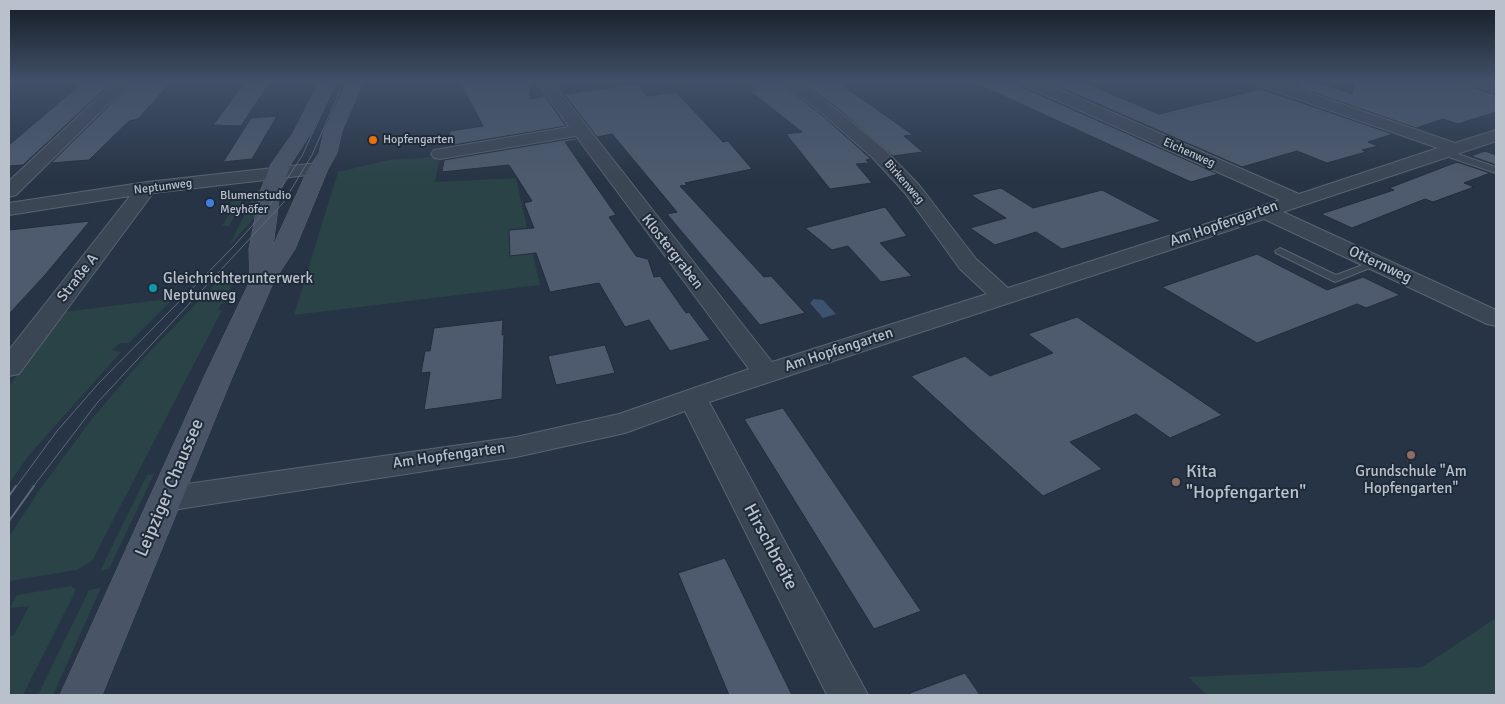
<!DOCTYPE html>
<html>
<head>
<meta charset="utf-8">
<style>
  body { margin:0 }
  #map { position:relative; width:1505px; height:704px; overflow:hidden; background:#273445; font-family:Signika,sans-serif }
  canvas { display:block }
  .frame { position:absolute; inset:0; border:10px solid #b9c1cd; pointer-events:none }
</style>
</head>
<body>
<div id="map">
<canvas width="1505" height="704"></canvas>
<div class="frame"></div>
</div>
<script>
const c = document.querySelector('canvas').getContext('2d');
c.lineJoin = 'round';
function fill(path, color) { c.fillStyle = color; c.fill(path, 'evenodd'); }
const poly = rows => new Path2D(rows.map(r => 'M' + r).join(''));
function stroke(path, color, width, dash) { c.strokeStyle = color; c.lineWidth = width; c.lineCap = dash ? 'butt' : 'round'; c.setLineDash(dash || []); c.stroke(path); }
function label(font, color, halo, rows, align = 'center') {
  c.font = font + ' Signika,sans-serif'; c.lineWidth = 4; c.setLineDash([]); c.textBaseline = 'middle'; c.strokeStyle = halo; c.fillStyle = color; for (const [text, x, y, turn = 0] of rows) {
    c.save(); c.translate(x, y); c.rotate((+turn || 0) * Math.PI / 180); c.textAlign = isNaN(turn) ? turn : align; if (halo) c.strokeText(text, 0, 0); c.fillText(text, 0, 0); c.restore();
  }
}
fill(poly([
  [440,157,435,182,516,178,540,285,294,315,338,172,389,160],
  [262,187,257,215,229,246,255,193],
  [248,191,229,226,222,226,229,214,225,212,231,202,236,200,241,192],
  [231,271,234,279,225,303,221,304,218,310,222,310,92,561,77,570,9,581,9,537,38,492,91,420,141,361,214,285,218,284],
  [174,298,129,343,120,343,112,350,121,352,30,454,9,483,9,386,63,312],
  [154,474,109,569,100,571,147,475],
  [71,586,76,590,23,695,9,695,9,636,14,635,29,606,10,608,17,595],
  [101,588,53,695,38,695,89,590],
  [1496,618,1496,695,1207,695,1188,677,1422,667]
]), '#294346');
fill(poly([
  [814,299,823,300,836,314,823,318,810,303]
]), '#3d526e');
const building = poly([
  [83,82,112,82,23,165,9,166,9,145,83,82],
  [133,82,171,82,138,119,129,121,89,160,51,163,133,82],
  [245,82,270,82,241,126,213,125,245,82],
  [460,82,530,82,530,99,545,96,566,126,447,146,450,131,483,126,460,82],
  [746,82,779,82,823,116,871,159,866,160,869,163,856,164,872,183,830,189,786,134,802,132,750,91,757,90,746,82],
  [802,82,838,82,913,135,904,136,923,152,893,156,837,108,802,82],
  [973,82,1019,82,1022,87,1218,174,1191,182,973,82],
  [1048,82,1083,82,1159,114,1261,89,1393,134,1368,142,1378,146,1362,150,1366,152,1327,163,1297,151,1242,167,1048,82],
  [1307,82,1316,82,1352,94,1354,82,1469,82,1472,87,1496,95,1496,112,1458,124,1443,119,1416,128,1294,86,1307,82],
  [637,84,647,96,676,92,723,142,728,141,752,169,685,183,687,185,680,186,764,277,771,276,805,313,760,325,667,214,677,212,612,134,597,137,564,94,637,84],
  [277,116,252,159,223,162,251,118,277,116],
  [575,138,577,140,565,142,616,215,609,217,636,256,648,259,654,277,660,276,686,313,689,312,710,340,670,351,649,320,625,327,599,283,550,292,536,253,510,256,509,230,534,228,524,203,532,201,509,165,442,172,444,160,575,138],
  [1485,151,1496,155,1496,165,1471,156,1485,151],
  [1457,162,1490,173,1464,183,1474,187,1433,202,1425,199,1352,228,1321,214,1394,190,1389,188,1457,162],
  [1001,188,1033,208,1102,190,1161,221,1062,249,1036,232,995,245,970,228,1006,218,971,195,1001,188],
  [885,207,907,236,880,243,912,276,881,282,848,246,832,250,805,228,885,207],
  [90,221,45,275,9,314,9,230,90,221],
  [1257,254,1327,290,1363,277,1400,295,1366,308,1357,304,1257,343,1162,287,1257,254],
  [1077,317,1222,415,1170,438,1136,414,1070,442,1102,469,1043,496,911,376,965,356,990,376,1053,353,1028,334,1077,317],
  [503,320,502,335,504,334,502,399,424,410,430,372,421,373,425,351,430,351,434,328,503,320],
  [605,345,615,373,556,385,548,356,605,345],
  [783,408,921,611,874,629,744,419,783,408],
  [725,558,765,640,792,695,729,695,678,573,725,558],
  [965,673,980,695,911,695,910,693,965,673]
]);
fill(building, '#4e5b6e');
stroke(building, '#222d3c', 1);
const service = poly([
  [1440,150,1446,150,1496,167,1496,173,1440,154,1440,150],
  [1280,248,1336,275,1373,261,1377,260,1382,263,1335,282,1276,253,1275,251,1280,248]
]);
const minor = poly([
  [115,82,131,82,16,195,9,197,9,181,115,82],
  [537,82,552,82,772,362,987,294,960,269,905,193,872,157,824,115,781,82,798,82,836,109,884,149,919,185,976,259,1008,288,1280,200,1023,85,1021,82,1042,82,1299,194,1438,148,1257,85,1255,82,1278,82,1455,143,1496,130,1496,141,1283,212,1496,310,1496,326,1487,324,1264,219,709,402,868,695,827,695,685,411,625,433,516,457,166,511,155,507,150,499,155,491,166,487,516,437,619,414,749,369,576,136,440,159,434,158,431,154,434,150,440,149,569,127,537,82],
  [1471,82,1496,83,1496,93,1473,85,1471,82],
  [318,163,325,165,327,169,325,173,153,193,19,374,9,376,9,350,130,196,9,215,9,203,147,182,318,163]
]);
const secondary = poly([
  [319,82,335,82,311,133,291,164,280,192,273,246,308,169,319,153,324,131,347,82,363,82,342,131,337,153,328,169,295,249,274,281,233,375,102,695,60,695,205,375,250,281,249,249,260,192,271,164,293,133,319,82]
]);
stroke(service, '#5a6471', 2);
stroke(minor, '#5a6471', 2);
stroke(secondary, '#5a6471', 1);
fill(service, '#3b4654');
fill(minor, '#3b4654');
fill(secondary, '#495567');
stroke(poly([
  [16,487,57,431,98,384,233,247,268,208,302,156,336,82],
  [33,487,97,403,283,203,312,155,344,82]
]), '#5d6a7b', 1);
stroke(poly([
  [9,496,16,486],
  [9,521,34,486]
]), '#5d6a7b', 2);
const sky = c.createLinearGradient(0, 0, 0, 181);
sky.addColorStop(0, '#151d26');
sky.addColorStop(0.45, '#415068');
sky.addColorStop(1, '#41506800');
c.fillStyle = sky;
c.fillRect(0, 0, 1505, 181);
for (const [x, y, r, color] of [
  [373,140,5,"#e8710a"],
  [210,203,5,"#3f7fe0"],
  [153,288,5,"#0f9aa8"],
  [1411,455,5,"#8d6e63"],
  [1176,482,5,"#8d6e63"]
]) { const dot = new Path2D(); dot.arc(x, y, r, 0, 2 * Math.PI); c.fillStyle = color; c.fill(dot); stroke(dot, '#202b3a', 2); }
label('12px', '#b9c1cd', '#202b3a', [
  ["Hopfengarten",383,140],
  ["Blumenstudio",220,196],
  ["Meyhöfer",220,210]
], 'left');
label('12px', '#b9c1cd', '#202b3a', [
  ["Eichenweg",1189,153,24],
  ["Birkenweg",904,182,49],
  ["Neptunweg",163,187,-7]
]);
label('15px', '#b9c1cd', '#202b3a', [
  ["Am Hopfengarten",1224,224,-19],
  ["Klostergraben",672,252,52],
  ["Otternweg",1380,265,25],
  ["Straße A",78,278,-52],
  ["Am Hopfengarten",839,350,-18],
  ["Am Hopfengarten",449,456,-8]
]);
label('15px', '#b9c1cd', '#202b3a', [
  ["Gleichrichterunterwerk",163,279],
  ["Neptunweg",163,296],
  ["Grundschule \"Am",1411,472,"center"],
  ["Hopfengarten\"",1411,489,"center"]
], 'left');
label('18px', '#b9c1cd', '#202b3a', [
  ["Kita",1186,472],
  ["\"Hopfengarten\"",1186,493]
], 'left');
label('18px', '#b9c1cd', '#202b3a', [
  ["Leipziger Chaussee",170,488,-67],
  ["Hirschbreite",770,547,62]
]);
</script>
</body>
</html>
